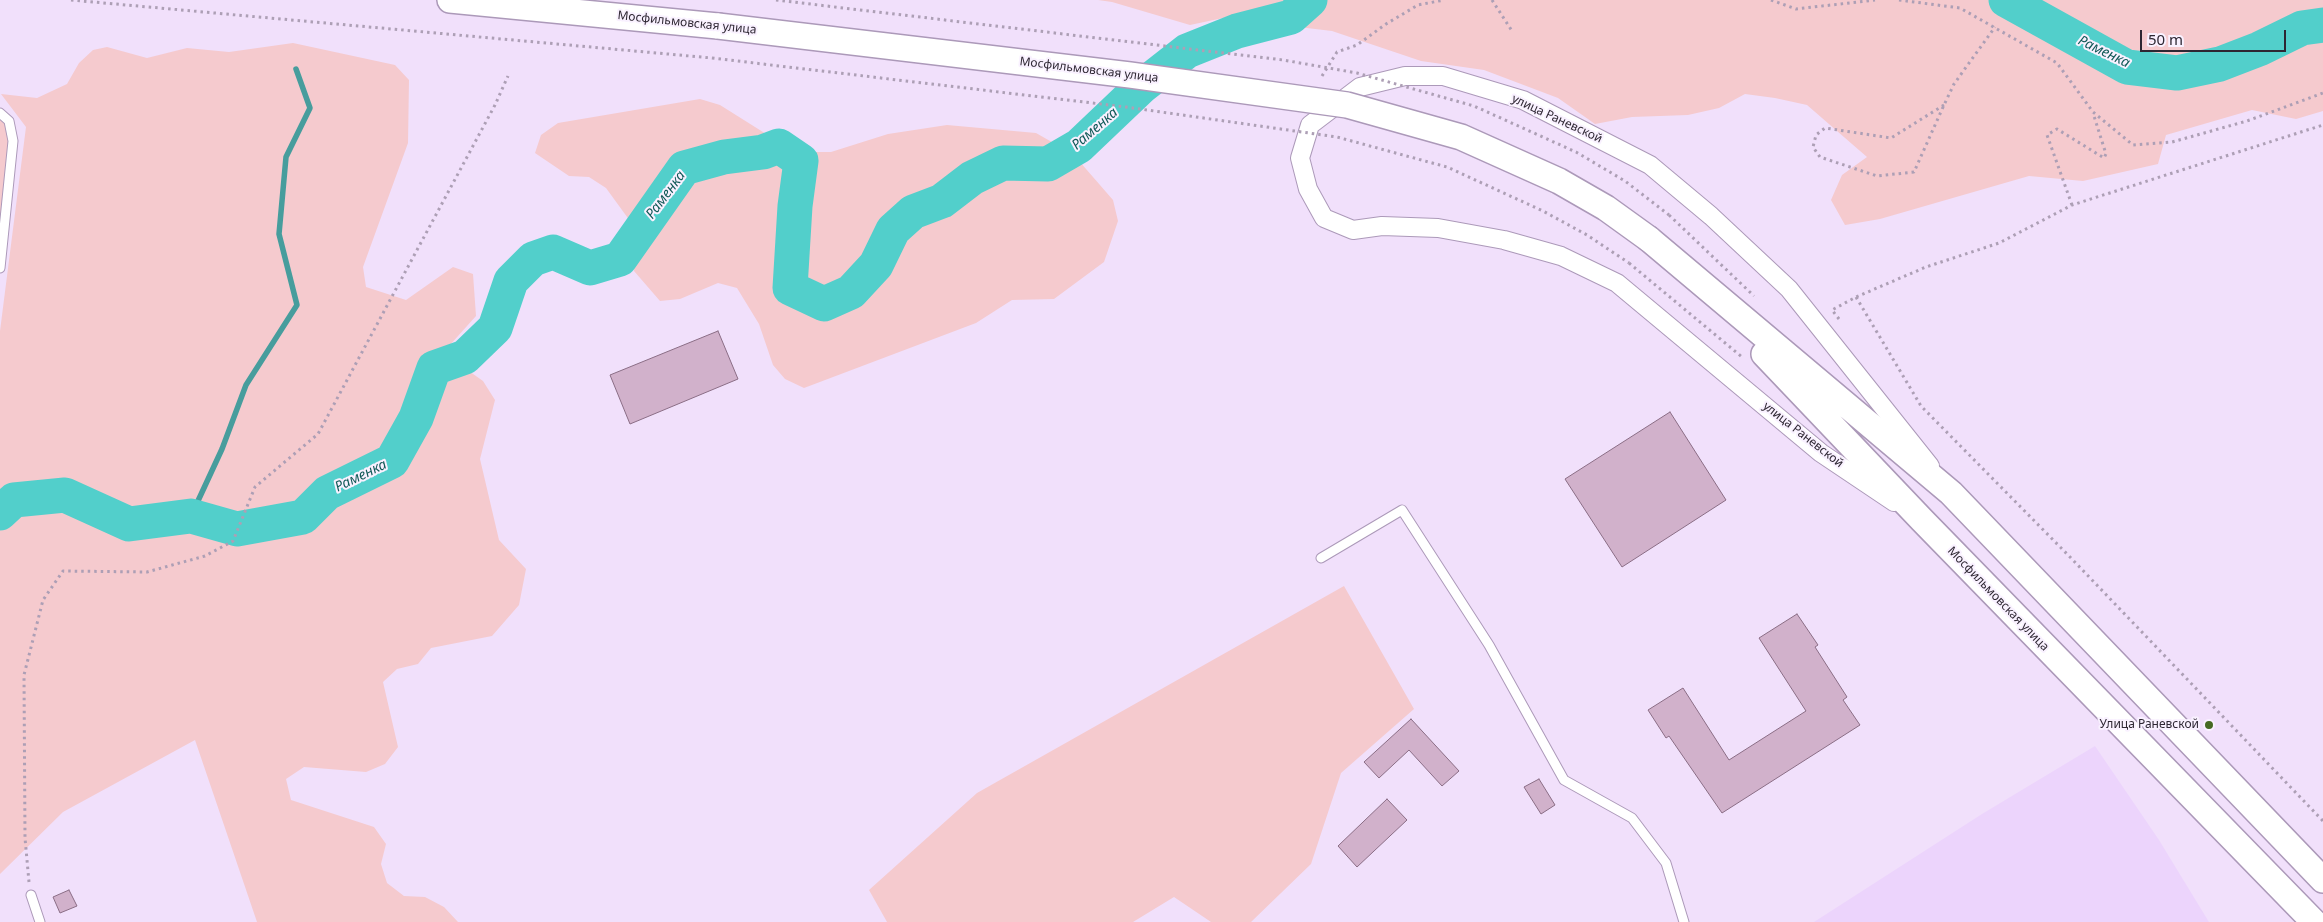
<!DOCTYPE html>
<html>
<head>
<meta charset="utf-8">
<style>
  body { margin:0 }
  #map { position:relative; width:2323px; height:922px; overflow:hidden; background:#f1e0fb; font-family:"Noto Sans",sans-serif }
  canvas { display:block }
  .scale { position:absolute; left:2140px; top:30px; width:146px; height:22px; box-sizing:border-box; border:2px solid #2e2733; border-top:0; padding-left:6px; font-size:15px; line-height:18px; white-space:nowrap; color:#2e2733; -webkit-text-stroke:4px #f9f1ff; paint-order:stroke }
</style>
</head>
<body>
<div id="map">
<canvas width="2323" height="922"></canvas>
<div class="scale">50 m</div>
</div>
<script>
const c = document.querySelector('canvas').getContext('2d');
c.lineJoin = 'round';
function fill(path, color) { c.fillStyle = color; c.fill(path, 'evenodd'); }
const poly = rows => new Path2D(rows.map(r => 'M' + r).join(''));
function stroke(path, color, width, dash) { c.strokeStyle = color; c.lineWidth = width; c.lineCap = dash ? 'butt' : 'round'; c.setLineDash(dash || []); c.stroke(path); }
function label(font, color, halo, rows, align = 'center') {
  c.font = font + ' "Noto Sans",sans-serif'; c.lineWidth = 4; c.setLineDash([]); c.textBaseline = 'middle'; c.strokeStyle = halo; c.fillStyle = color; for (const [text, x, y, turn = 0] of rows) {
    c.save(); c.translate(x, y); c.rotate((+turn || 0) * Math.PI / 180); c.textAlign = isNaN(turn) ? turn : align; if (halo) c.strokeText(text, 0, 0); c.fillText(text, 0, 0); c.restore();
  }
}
fill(poly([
  [2095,746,2159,840,2209,922,1814,922,1982,814]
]), '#ecd4fc');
fill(poly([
  [1098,0,2323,0,2323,111,2296,119,2252,110,2166,135,2158,164,2083,181,2029,176,1880,219,1845,225,1831,200,1842,175,1867,157,1807,105,1775,98,1745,94,1719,108,1688,115,1632,117,1595,124,1558,98,1484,70,1421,61,1332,31,1223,18,1190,25,1112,2],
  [293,43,395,65,409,80,408,143,363,267,366,287,406,300,453,267,473,274,476,316,449,346,459,364,483,381,495,400,480,459,499,540,526,569,519,605,492,636,431,648,418,664,397,669,383,682,398,747,385,764,366,772,304,767,286,779,291,800,374,827,386,844,381,864,387,883,404,896,425,897,444,907,458,922,257,922,195,740,63,812,0,874,0,331,26,127,1,94,37,98,67,84,79,63,93,50,107,47,147,58,187,48,229,52],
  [700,99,720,105,790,149,811,152,831,152,888,134,947,125,1036,133,1073,154,1113,200,1118,221,1104,262,1054,299,1012,300,976,323,804,388,785,379,773,365,759,324,737,288,718,283,680,299,660,301,634,271,638,232,606,188,589,177,569,176,535,153,541,135,558,123],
  [0,113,9,121,13,141,0,268],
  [1344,586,1414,709,1341,773,1311,864,1251,922,1211,922,1174,897,1133,922,887,922,869,890,977,793]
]), '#f5cace');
stroke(poly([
  [191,516,222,449,246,385,297,305,279,234,286,157,310,108,296,69]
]), '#479d9d', 5.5);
stroke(poly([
  [2006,0,2127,67,2177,73,2220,64,2259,49,2302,28,2323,25],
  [0,513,14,500,65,495,129,524,191,516,237,529,303,517,327,493,392,461,416,418,434,368,465,357,495,328,511,281,533,259,553,252,590,268,620,259,684,168,724,157,763,152,779,146,801,161,795,206,790,288,824,304,851,292,876,265,893,230,913,212,942,201,972,178,1003,163,1048,164,1079,146,1141,87,1187,51,1237,31,1291,17,1310,0]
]), '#52cfcb', 35);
const building = poly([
  [718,331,738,379,630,424,610,375,718,331],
  [1670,412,1726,500,1622,567,1565,479,1670,412],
  [1797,614,1818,645,1815,647,1847,697,1843,700,1860,725,1722,813,1669,736,1666,738,1648,710,1683,688,1729,760,1806,711,1759,638,1797,614],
  [1411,719,1459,771,1442,786,1409,750,1379,778,1364,762,1411,719],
  [1539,779,1555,805,1541,814,1524,787,1539,779],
  [1387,799,1407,820,1357,867,1338,846,1387,799],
  [69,890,77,906,60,913,53,897,69,890]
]);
fill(building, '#d1b1cb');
stroke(building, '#8a6d85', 1);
const lane = poly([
  [0,113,9,121,13,141,0,268],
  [1321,558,1402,510,1489,645,1564,780,1632,818,1666,863,1684,922],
  [31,895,40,922]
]);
const street = poly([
  [1894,502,1821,453,1617,283,1561,256,1504,240,1438,228,1382,226,1353,230,1324,218,1308,189,1300,158,1310,125,1360,87,1405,76,1443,76,1523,100,1650,165,1711,216,1789,289,1930,466]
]);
const secondary = poly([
  [450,0,718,26],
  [1649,239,1951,493,2323,880],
  [1764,354,1922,520,2314,922]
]);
stroke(lane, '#ac99b9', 11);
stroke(street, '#ac99b9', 20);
stroke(secondary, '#ac99b9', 28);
stroke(poly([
  [71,0,712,58],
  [1492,0,1512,31],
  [1771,0,1796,9,1875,0],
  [1899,0,1960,8,2057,63,2093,112,2133,145,2172,142,2247,121,2323,93],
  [1322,76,1337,52,1357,45,1386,24,1418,5,1444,0],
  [1944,105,1891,138,1825,128,1816,135,1813,147,1820,157,1877,176,1914,172,1944,105,1954,84,1995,27],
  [2072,205,2047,135,2057,129,2104,158,2106,154,2093,113],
  [1669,215,1754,296],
  [1629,263,1742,357],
  [1856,297,1921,406,2070,557,2323,821],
  [1839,319,1832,310,1856,297,1926,267,1999,243,2072,205,2323,125],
  [29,882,25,838,24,675,43,600,63,571,147,572,205,556,233,541,255,487,318,434,495,105,508,76]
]), '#ad9fb5', 3, [2.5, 4]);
stroke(lane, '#fff', 9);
stroke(street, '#fff', 18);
stroke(secondary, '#fff', 25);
const secondaryBridge = poly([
  [718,26,1130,75,1347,105,1461,137,1559,181,1606,208,1649,239]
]);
stroke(secondaryBridge, '#ac99b9', 28, []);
stroke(poly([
  [776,0,1283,60,1357,73,1474,106,1576,152,1625,181,1669,215],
  [712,58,1126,107,1337,137,1447,167,1543,211,1587,235,1629,263]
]), '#ad9fb5', 3, [2.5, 4]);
stroke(secondaryBridge, '#fff', 25);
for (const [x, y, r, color] of [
  [2209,725,5,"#456922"]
]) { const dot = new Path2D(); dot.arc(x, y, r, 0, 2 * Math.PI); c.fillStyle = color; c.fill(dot); stroke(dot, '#f9f1ff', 2); }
label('12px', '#2e2733', '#f9f1ff', [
  ["Мосфильмовская улица",687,23,6],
  ["Мосфильмовская улица",1089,70,7],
  ["улица Раневской",1557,119,25],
  ["улица Раневской",1803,435,38],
  ["Мосфильмовская улица",1998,599,46]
]);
label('12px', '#2e2733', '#f9f1ff', [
  ["Улица Раневской",2199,725]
], 'right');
label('italic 14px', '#105957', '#f9f1ff', [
  ["Раменка",2104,52,26],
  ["Раменка",1095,129,-41],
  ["Раменка",666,195,-53],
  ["Раменка",361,476,-26]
]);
</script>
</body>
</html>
